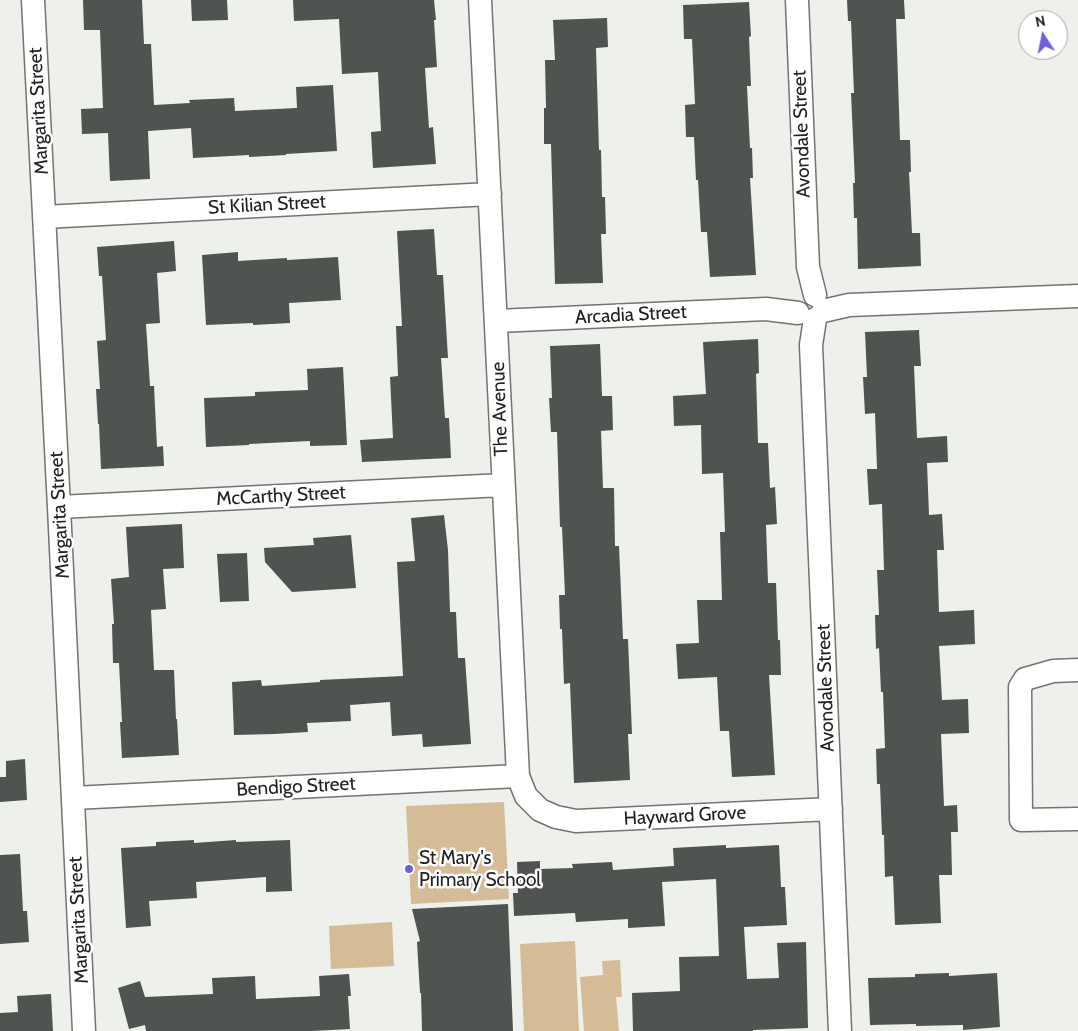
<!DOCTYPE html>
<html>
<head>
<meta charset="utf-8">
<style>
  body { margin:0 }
  #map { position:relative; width:1078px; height:1031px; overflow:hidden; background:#edf0eb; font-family:Cabin,sans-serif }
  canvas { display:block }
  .north { position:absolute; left:1018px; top:10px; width:50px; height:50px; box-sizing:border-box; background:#fff; border:1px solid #a6a7a6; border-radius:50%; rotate:349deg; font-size:14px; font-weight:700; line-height:20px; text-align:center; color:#212220 }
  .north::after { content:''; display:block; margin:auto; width:18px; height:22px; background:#6d60da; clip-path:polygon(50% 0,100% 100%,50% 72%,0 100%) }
</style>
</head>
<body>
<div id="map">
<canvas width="1078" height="1031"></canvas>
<div class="north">N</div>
</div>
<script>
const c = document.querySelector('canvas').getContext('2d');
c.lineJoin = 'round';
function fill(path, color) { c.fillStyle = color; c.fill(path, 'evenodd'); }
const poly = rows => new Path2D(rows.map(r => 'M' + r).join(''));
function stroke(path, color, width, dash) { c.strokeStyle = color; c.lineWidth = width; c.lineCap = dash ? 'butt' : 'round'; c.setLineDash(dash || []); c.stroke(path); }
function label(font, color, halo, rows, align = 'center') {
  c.font = font + ' Cabin,sans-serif'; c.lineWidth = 5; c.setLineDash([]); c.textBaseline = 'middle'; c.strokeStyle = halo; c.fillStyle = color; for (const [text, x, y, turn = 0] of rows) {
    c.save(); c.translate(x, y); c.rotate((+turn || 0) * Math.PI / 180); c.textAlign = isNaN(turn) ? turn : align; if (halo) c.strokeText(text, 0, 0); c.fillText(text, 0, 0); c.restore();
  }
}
fill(poly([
  [504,802,509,899,411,904,406,806],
  [392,922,394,966,331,969,329,926],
  [575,941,579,1031,524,1031,520,944],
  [620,960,622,997,616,997,619,1031,584,1031,580,977,603,975,602,961]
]), '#d5bb96');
fill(poly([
  [83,0,142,0,144,44,151,44,154,105,190,103,189,100,234,98,235,111,297,108,296,87,333,85,337,151,286,154,286,155,249,157,249,155,193,158,191,128,148,131,150,179,110,181,108,133,82,134,81,109,103,108,100,30,84,30],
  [191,0,227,0,228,20,192,21],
  [293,0,434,0,436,20,434,20,437,67,425,68,429,128,433,127,436,164,373,168,371,132,381,131,378,72,342,74,339,19,294,21],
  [847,0,904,0,905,19,896,19,900,140,910,140,911,172,909,172,912,233,920,233,921,266,858,269,857,218,854,218,853,183,855,183,851,93,854,93,851,21,848,21],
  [749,2,751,36,749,37,751,86,747,86,750,148,752,148,753,178,750,178,756,275,710,277,707,232,701,232,698,180,696,180,694,137,686,137,685,105,695,104,692,39,684,39,683,5],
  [607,18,608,47,596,48,599,150,601,150,602,197,605,197,606,234,601,234,603,283,555,284,551,144,544,144,544,108,546,108,545,60,555,60,553,20],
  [434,229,437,275,443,275,448,358,441,358,445,418,449,418,451,458,362,462,360,440,393,438,390,377,398,376,396,326,402,326,397,231],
  [174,241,176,271,157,273,160,323,146,324,150,386,154,386,157,447,163,446,164,466,101,469,99,424,98,424,96,389,100,389,97,341,106,340,102,276,99,276,97,247],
  [238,252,238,261,287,258,287,260,338,257,341,300,289,303,290,323,253,325,253,323,206,325,202,255],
  [919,330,921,366,914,366,917,438,947,436,948,462,927,463,929,515,942,514,944,550,937,550,939,612,974,610,975,644,939,646,942,700,968,699,969,733,941,734,944,806,957,805,958,832,951,832,952,875,939,875,941,923,895,925,893,876,885,877,884,835,882,835,880,784,877,784,876,749,885,748,883,692,881,692,879,648,876,649,875,615,879,615,877,570,884,570,882,504,869,505,867,469,877,469,875,413,865,414,863,377,867,377,865,332],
  [758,339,759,373,756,374,758,443,768,443,770,488,775,487,777,524,766,525,768,583,776,583,778,640,780,640,781,675,769,675,775,775,732,777,729,731,720,731,717,677,678,679,676,644,699,643,697,600,722,600,720,532,725,532,723,473,702,474,701,425,674,426,673,396,706,394,703,342],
  [600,344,602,396,612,396,613,430,601,431,603,488,614,488,615,546,619,546,623,639,628,639,632,734,628,734,630,780,574,783,570,683,564,684,562,629,560,629,559,595,565,595,562,527,560,527,557,432,551,432,549,398,552,398,550,346],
  [343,367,347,445,310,446,310,441,249,444,249,445,206,447,204,398,255,396,255,392,308,390,307,369],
  [444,515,448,550,450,612,456,612,458,658,465,658,471,744,423,747,422,734,392,736,390,702,350,705,351,721,307,723,308,732,274,734,234,735,232,682,261,680,262,686,320,682,320,680,403,676,397,562,415,561,411,518],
  [182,524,184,568,163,569,166,609,151,610,154,670,174,670,176,719,177,719,179,755,122,758,120,722,122,722,119,663,113,663,112,624,114,624,111,579,129,577,126,527],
  [351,535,356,588,292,592,265,562,264,548,314,545,313,538],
  [247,553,249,601,220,602,217,554],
  [25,759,27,800,0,802,0,777,6,777,6,761],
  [194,840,194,843,236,840,236,842,290,840,292,891,266,892,266,877,196,882,197,898,149,901,151,926,126,928,121,848,156,846,156,842],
  [726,845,726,848,779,845,781,887,785,887,787,925,744,927,747,979,779,978,777,943,806,942,808,1028,753,1030,753,1031,633,1031,632,993,680,991,679,957,719,956,716,879,662,882,665,926,628,928,628,919,576,922,575,913,514,916,513,893,518,893,517,862,540,861,540,869,573,868,572,864,612,862,613,870,674,866,673,848],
  [20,854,23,911,27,911,29,942,0,944,0,855],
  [508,904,513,1031,422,1031,421,993,420,993,417,942,420,941,412,909],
  [949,973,949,976,997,973,1000,1027,963,1030,963,1025,916,1026,916,1024,870,1025,868,978,915,977,915,974],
  [349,974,351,996,348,996,350,1029,312,1031,146,1031,145,1025,129,1029,118,988,140,981,145,997,213,994,212,978,255,976,256,999,320,996,319,976],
  [51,994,53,1031,0,1031,0,1013,18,1012,17,996]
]), '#4f5451');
const minor = poly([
  [33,0,59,507,84,1031],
  [480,0,518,776,526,796,540,810,556,817,576,821,831,809],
  [797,0,808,267,815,295],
  [44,217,490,194],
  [823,311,849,305,1078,296],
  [815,319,811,345,840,1031],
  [497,321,766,309,798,313],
  [59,507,503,485],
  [1078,670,1053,671,1025,679,1020,687,1021,820,1078,819],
  [73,798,518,776]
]);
stroke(minor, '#717470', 25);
stroke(minor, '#fff', 22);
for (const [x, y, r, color] of [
  [409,869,5,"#6d60da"]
]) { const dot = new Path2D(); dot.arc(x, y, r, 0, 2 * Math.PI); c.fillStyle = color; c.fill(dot); stroke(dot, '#fff', 2); }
label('19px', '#212220', '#fff', [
  ["Margarita Street",39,111,-93],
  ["Avondale Street",802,134,-92],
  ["St Kilian Street",267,205,-3],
  ["Arcadia Street",631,315,-3],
  ["The Avenue",500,409,-92],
  ["McCarthy Street",281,496,-3],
  ["Margarita Street",60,515,-93],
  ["Avondale Street",826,688,-92],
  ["Bendigo Street",296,787,-3],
  ["Hayward Grove",685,816,-3],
  ["Margarita Street",79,920,-93]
]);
label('19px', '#212220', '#fff', [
  ["St Mary's",419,858],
  ["Primary School",419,880]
], 'left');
</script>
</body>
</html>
